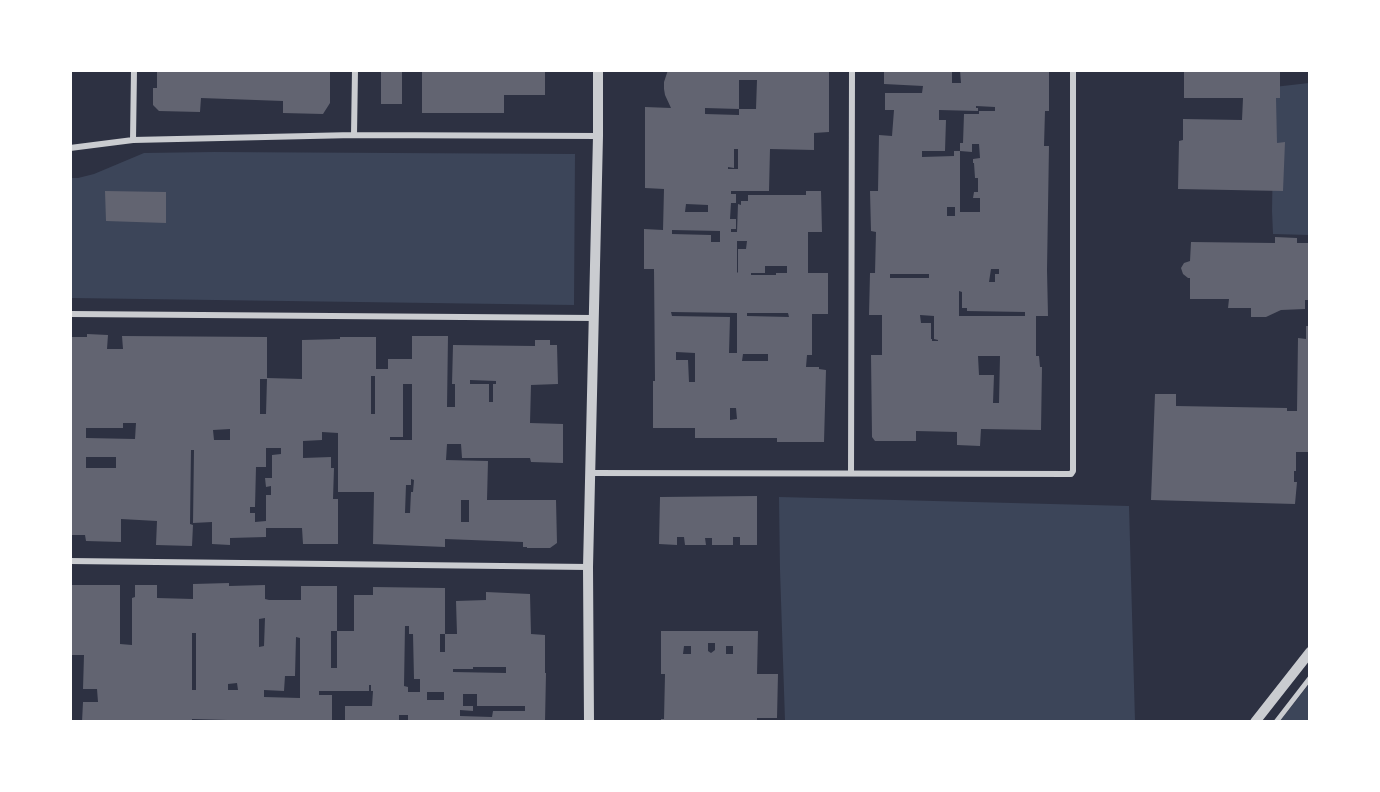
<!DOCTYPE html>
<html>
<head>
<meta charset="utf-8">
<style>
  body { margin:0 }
  #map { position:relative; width:1380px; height:792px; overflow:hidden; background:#2d3142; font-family:Cabin,sans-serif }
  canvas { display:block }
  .frame { position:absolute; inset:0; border:72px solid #fff; pointer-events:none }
</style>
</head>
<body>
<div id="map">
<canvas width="1380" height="792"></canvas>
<div class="frame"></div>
</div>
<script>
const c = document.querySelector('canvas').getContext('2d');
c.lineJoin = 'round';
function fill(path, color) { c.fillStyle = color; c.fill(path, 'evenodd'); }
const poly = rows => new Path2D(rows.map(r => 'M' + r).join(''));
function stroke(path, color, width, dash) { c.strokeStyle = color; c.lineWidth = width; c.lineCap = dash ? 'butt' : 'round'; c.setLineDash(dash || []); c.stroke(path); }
fill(poly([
  [1309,83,1309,235,1273,234,1272,211,1274,87],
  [214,152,575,154,574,305,71,298,71,178,78,178,94,174,144,153],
  [779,497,1129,506,1135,721,785,721,780,570],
  [1309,684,1309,721,1280,721]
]), '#3c4559');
fill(poly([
  [157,70,195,70,201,72,201,70,330,70,330,103,323,114,283,113,283,101,201,98,200,112,159,111,153,105,153,88,157,88],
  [381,70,402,70,402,104,381,104],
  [422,70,545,70,545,95,504,95,504,113,422,113],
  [668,70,829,70,829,132,814,133,814,150,770,149,769,191,731,191,731,194,736,194,736,203,731,203,730,219,736,219,736,229,731,229,731,232,737,232,738,204,741,205,741,201,748,201,748,195,806,195,806,191,821,191,822,232,808,232,808,273,828,273,828,314,812,314,812,355,807,355,806,367,819,367,819,369,826,370,824,442,777,442,777,438,695,438,695,428,653,428,653,381,655,381,654,269,644,269,644,229,663,230,664,189,645,188,645,107,671,108,665,95,664,89,664,82],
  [739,80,757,80,756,109,739,109,739,115,705,114,705,108,739,109],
  [734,149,738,149,738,169,728,169,728,167,734,168],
  [686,204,708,205,708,212,685,212],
  [672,230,720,231,720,242,711,242,711,235,672,234],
  [737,241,747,241,746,249,738,249,738,272,737,273],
  [765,266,787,266,787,273,776,273,776,275,751,275,751,273,765,273],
  [671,312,737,313,737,353,729,353,730,317,672,316],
  [747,313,788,313,789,317,747,316],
  [676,352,695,353,695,382,689,382,688,360,676,360],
  [743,354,768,354,768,361,742,361],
  [730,408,736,408,737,419,730,420],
  [884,70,952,70,952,83,961,83,960,70,1049,71,1049,111,1045,111,1044,146,1049,146,1047,270,1048,316,1036,316,1036,356,1039,356,1040,367,1042,367,1041,430,981,429,980,446,957,445,957,432,916,431,916,441,875,441,872,437,871,355,882,355,882,315,869,315,870,273,875,273,876,232,871,231,870,191,878,191,879,135,892,136,894,110,885,110,885,93,922,93,923,86,884,84],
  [976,106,995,107,995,111,979,111,979,114,964,114,963,143,960,143,960,151,972,152,972,144,979,144,980,158,973,159,973,163,974,163,975,178,978,178,978,192,974,192,973,198,980,198,980,212,960,212,960,151,954,151,954,156,922,157,922,151,945,151,946,120,939,120,939,110,978,111,978,108,976,108],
  [947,207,955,207,955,216,947,216],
  [991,269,999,269,999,274,995,274,995,282,989,282],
  [890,274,929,274,929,278,890,278],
  [959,291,962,292,962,308,967,308,967,311,1025,312,1025,316,959,316],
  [920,315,934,316,934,339,938,340,938,341,932,341,932,339,931,339,931,323,921,323],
  [978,356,1000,356,999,403,993,403,994,375,979,375],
  [1184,70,1280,70,1280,98,1276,98,1277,143,1285,142,1283,191,1178,189,1179,141,1183,140,1183,119,1242,120,1243,98,1184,98],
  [105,191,166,192,166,223,106,221],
  [1275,237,1297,238,1297,243,1310,243,1310,300,1305,300,1305,309,1281,310,1266,317,1251,317,1251,308,1228,308,1229,299,1190,299,1190,278,1188,278,1183,274,1181,268,1184,263,1190,261,1191,242,1275,243],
  [1306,326,1310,326,1310,452,1296,452,1296,471,1294,471,1294,482,1297,482,1295,504,1151,500,1155,394,1176,394,1176,406,1287,408,1287,411,1297,411,1298,338,1306,339],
  [87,334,108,335,107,349,123,349,122,336,267,337,267,378,302,379,302,340,340,339,340,337,376,337,376,369,388,369,388,359,412,359,412,336,448,336,447,407,455,407,455,384,452,384,453,345,535,346,535,340,550,340,550,345,557,345,558,384,531,385,530,423,563,424,563,463,531,462,530,458,462,458,461,444,447,444,446,460,488,461,487,500,556,500,557,543,550,548,527,548,527,547,523,547,523,542,445,539,445,547,373,544,374,492,338,492,338,433,322,432,322,440,303,441,303,458,331,457,331,468,334,468,333,499,338,499,338,544,303,544,302,528,266,528,266,537,230,538,230,545,212,544,212,522,193,523,194,450,191,450,190,524,193,525,192,546,156,545,157,521,121,519,121,542,86,541,85,535,70,535,70,337,87,337],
  [371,376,375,376,375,414,371,414],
  [260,379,267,379,266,414,260,414],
  [470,380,496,381,496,384,493,384,493,402,489,402,489,384,470,384],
  [403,384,412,384,412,440,390,440,390,437,403,437],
  [123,423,136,423,135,439,86,438,86,428,123,428],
  [230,429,230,440,214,440,213,430],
  [266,448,281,448,281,454,272,455,272,478,265,478,266,487,271,486,271,495,266,495,266,521,255,522,255,513,250,513,250,507,255,507,256,467,266,467],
  [86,457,116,457,116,468,86,468],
  [411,479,414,480,413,492,411,492,410,513,405,513,406,485,411,485],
  [461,500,469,500,469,522,461,522],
  [757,496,757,545,740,545,740,537,733,537,733,545,712,545,712,538,705,538,706,545,685,545,684,537,677,537,677,545,659,544,660,497],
  [229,583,229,586,265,585,265,599,269,600,301,600,301,586,337,586,337,631,354,631,354,595,373,595,373,587,445,588,445,634,440,634,440,652,445,652,445,634,457,634,456,601,486,600,486,592,530,594,531,634,545,635,545,673,546,673,545,722,408,722,408,715,399,715,399,722,345,722,345,706,372,706,373,691,371,691,371,685,369,685,369,691,319,691,319,695,332,695,332,722,227,722,227,720,192,719,192,722,82,722,83,702,98,702,97,689,83,689,84,655,70,655,70,585,120,585,120,644,132,645,132,598,135,597,135,585,157,585,157,598,193,599,193,584],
  [265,618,264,646,259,647,259,619],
  [405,626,409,626,409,634,413,634,414,679,420,679,420,692,408,692,408,687,404,686],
  [331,631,337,631,337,668,331,668],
  [192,633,196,633,196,690,192,690],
  [296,637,300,638,300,698,264,697,264,690,284,691,285,676,295,676],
  [473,667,506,667,506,673,453,672,453,669,473,669],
  [237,683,238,690,228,690,228,684],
  [427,692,444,692,444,700,427,700],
  [463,694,477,694,477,706,525,706,525,711,493,711,492,717,460,716,460,710,473,711,473,706,463,706],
  [661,631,758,631,757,674,778,674,777,718,757,718,757,722,661,722,661,719,664,719,665,675,665,674,661,674],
  [708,643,715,643,715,650,711,653,708,651],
  [684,646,691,646,691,654,683,654],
  [726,646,733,646,733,654,726,654]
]), '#626471');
stroke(poly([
  [1276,722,1310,678]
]), '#caccd0', 5);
stroke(poly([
  [354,135,355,70],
  [133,140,134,70],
  [70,148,133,140,354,135,598,136],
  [70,314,594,318],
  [591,473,1071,474,1073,471,1073,70],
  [851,473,852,70],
  [70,561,588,567]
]), '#caccd0', 6);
stroke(poly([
  [589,722,588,567,598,136,598,70],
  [1255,722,1310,652]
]), '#caccd0', 10);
</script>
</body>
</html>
